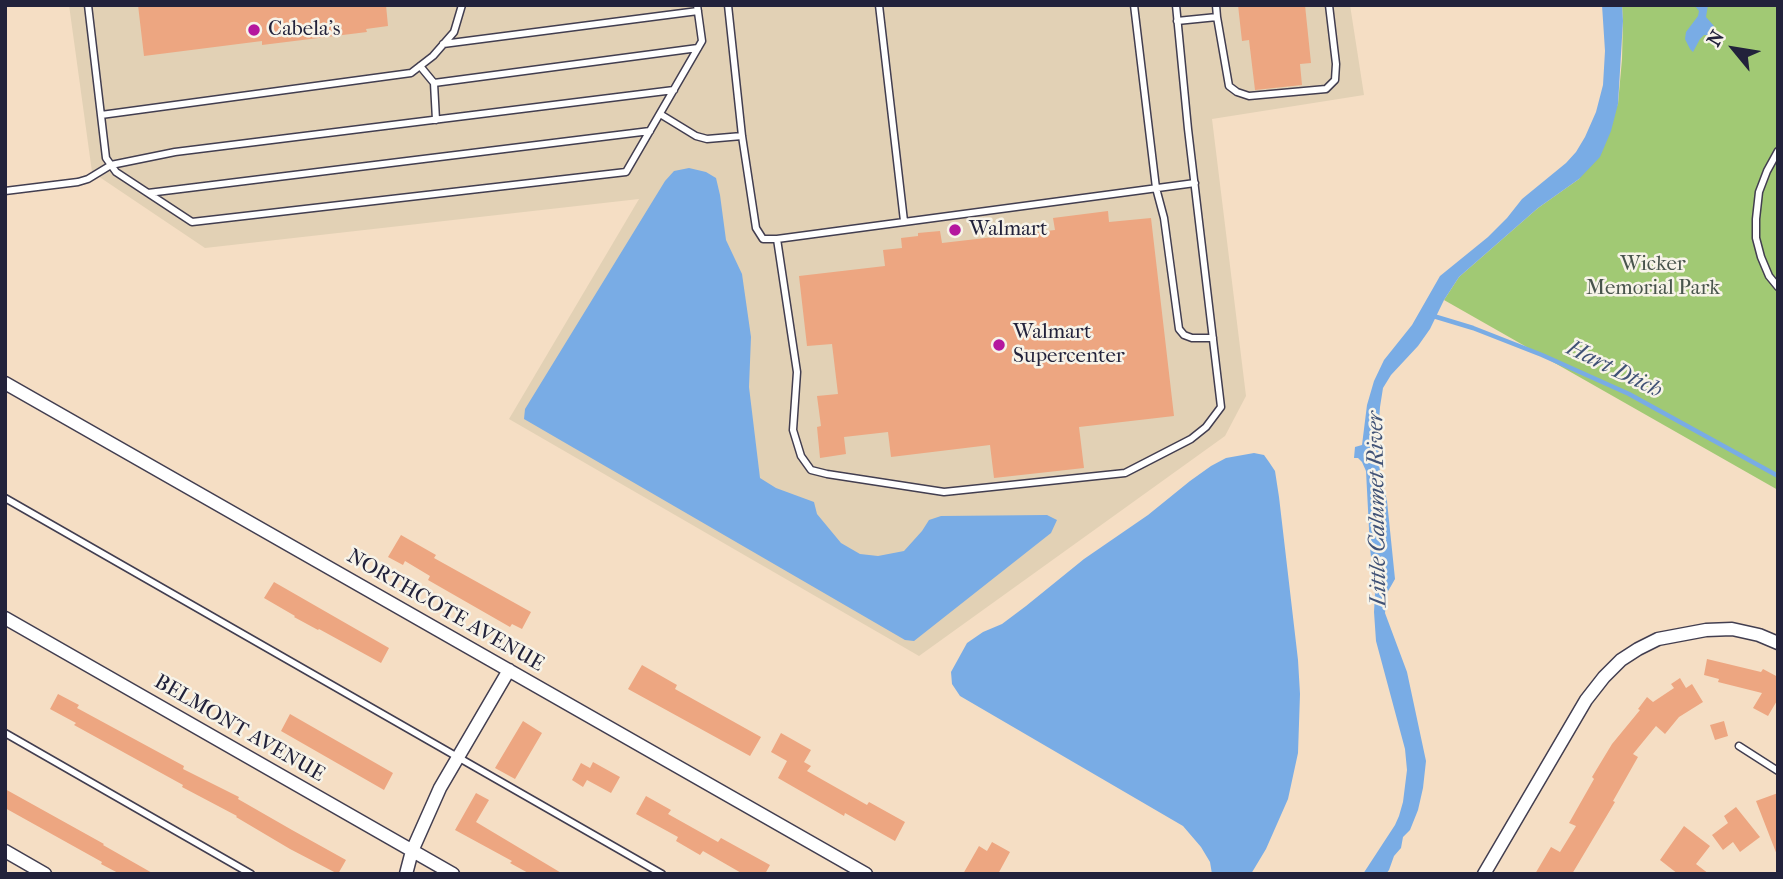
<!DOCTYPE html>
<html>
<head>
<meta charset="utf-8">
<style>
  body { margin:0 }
  #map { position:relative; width:1783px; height:879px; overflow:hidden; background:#f5dec4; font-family:"IM FELL French Canon",serif }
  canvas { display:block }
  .frame { position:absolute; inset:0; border:7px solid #22223b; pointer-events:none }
  .north { position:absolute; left:1699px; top:14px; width:70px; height:70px; -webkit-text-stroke:5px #f7f3e8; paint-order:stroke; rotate:300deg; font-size:19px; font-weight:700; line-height:28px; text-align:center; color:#22223b }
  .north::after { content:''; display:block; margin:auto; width:24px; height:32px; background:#22223b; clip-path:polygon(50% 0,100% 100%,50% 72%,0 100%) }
</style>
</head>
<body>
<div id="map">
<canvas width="1783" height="879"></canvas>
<div class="frame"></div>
<div class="north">N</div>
</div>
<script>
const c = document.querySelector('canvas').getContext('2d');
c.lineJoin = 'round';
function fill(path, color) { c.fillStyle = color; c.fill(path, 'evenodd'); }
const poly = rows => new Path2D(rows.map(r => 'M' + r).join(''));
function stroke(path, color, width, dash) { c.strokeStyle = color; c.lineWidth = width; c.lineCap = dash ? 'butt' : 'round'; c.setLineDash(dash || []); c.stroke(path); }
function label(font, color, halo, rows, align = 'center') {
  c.font = font + ' "IM FELL French Canon",serif'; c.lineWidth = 5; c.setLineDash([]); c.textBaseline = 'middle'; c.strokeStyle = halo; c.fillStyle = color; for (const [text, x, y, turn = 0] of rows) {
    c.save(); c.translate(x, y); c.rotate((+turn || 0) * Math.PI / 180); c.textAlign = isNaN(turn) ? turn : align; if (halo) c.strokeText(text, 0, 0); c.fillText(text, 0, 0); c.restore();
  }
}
fill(poly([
  [69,5,1350,5,1364,95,1212,119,1246,396,1225,436,919,656,509,419,639,199,205,248,92,172]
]), '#e2d1b5');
fill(poly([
  [1622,5,1778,5,1778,490,1444,300,1459,277,1538,208,1579,179,1618,104,1622,59,1623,21]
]), '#a1c974');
fill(poly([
  [1602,5,1622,5,1623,21,1618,104,1611,131,1600,157,1579,179,1538,208,1459,277,1444,300,1430,329,1418,346,1391,375,1383,388,1380,407,1378,434,1379,466,1387,501,1395,579,1387,593,1385,613,1407,672,1426,761,1423,788,1418,810,1410,830,1403,837,1401,848,1394,856,1389,870,1386,874,1363,874,1395,825,1399,816,1403,802,1407,770,1405,749,1376,641,1374,612,1375,594,1370,548,1366,471,1362,462,1358,458,1354,458,1355,447,1362,445,1367,405,1374,381,1384,360,1412,325,1440,276,1488,237,1507,218,1522,199,1566,163,1576,152,1585,137,1596,112,1603,85,1605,51],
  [1694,5,1708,5,1706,17,1714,26,1710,35,1704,35,1700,39,1693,52,1690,49,1685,39,1686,32,1698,16,1699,11],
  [689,168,706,172,716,178,720,195,726,240,742,274,751,337,749,387,760,478,776,488,814,502,817,514,841,543,860,554,878,556,904,551,922,531,929,520,941,516,1047,515,1057,520,1051,533,914,641,905,640,524,419,525,409,665,181,674,171],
  [1254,453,1264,455,1269,462,1275,471,1279,497,1298,660,1300,694,1298,753,1288,799,1266,849,1251,874,1212,874,1210,862,1201,847,1183,826,960,696,952,684,951,672,967,643,983,632,1002,624,1026,606,1084,559,1148,515,1190,481,1211,466,1226,458]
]), '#79ace5');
stroke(poly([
  [1430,315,1473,328,1542,355,1629,394,1778,476]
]), '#79ace5', 4.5);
fill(poly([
  [138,5,386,5,388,26,366,29,367,32,262,45,262,41,144,56],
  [1238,5,1305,5,1311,63,1300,64,1302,85,1255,90,1249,40,1242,41],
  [1108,211,1109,222,1151,218,1174,416,1079,427,1084,468,994,478,990,445,891,457,888,432,844,437,846,454,820,458,817,427,821,426,817,396,838,394,832,344,807,346,799,276,885,266,883,250,902,248,901,238,918,236,918,233,940,231,942,243,1055,230,1053,218],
  [401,535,436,555,434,558,531,612,522,629,512,624,510,627,428,580,430,576,405,561,403,565,388,557],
  [274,582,389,648,381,663,319,629,318,630,294,617,295,616,264,598],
  [1707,659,1761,672,1763,669,1778,677,1778,699,1768,716,1753,708,1762,693,1718,682,1719,679,1704,675],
  [642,665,677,685,675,689,761,737,750,756,628,689],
  [1680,678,1686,688,1692,684,1703,702,1679,717,1665,734,1656,726,1633,754,1638,757,1613,801,1615,802,1572,874,1535,874,1551,847,1560,852,1576,826,1569,823,1594,779,1592,777,1612,744,1640,710,1638,709,1647,697,1653,702,1674,688,1671,684],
  [58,694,79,705,77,708,184,766,183,769,239,797,238,799,292,830,346,860,338,874,290,849,236,817,237,816,182,787,183,785,74,725,76,723,50,709],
  [290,714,393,773,384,790,281,731],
  [523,721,542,733,515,779,495,768],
  [1724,721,1728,736,1715,740,1710,725],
  [781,733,811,750,804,762,811,766,807,771,867,805,869,802,905,822,895,841,845,813,844,816,778,778,787,761,771,752],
  [593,762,620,777,611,793,587,780,583,787,572,780,581,763,590,768],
  [5,789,104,844,103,845,154,874,120,874,101,864,102,862,5,808],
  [476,793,489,800,476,822,563,874,530,874,510,863,512,861,455,830],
  [1778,793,1778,855,1777,855,1756,801],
  [646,796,671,810,668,814,718,842,721,838,770,865,765,874,743,874,703,851,700,855,676,841,678,837,636,814],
  [1736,807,1760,837,1740,852,1733,842,1723,850,1712,835,1728,823,1724,816],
  [1684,826,1710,846,1696,864,1709,874,1678,874,1660,860],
  [992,842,1010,852,998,874,963,874,979,846,987,851]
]), '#eda681');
const lane = poly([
  [88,5,106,158,116,172,192,222,626,172,702,41,697,5],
  [728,5,742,136,756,228,763,239,777,239,1195,183],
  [879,5,904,221],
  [1134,5,1156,188,1164,218,1179,329,1184,335,1192,338,1213,338],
  [1216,5,1217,17],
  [1177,21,1217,17,1229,86,1237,92,1249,96,1326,89,1335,80,1336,64,1329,5],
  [443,44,698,11],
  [420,66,434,83,436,120],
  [434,83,698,48],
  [660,114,696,136,707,139,742,136],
  [101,115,411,73,433,56,454,32,462,5],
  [1778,151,1767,171,1759,192,1756,219,1756,238,1761,257,1769,276,1778,287],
  [5,191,78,182,88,179,111,165,175,152,674,90],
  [148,193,650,131],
  [777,239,797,372,793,430,801,456,811,470,827,474,944,492,1125,473,1191,439,1206,427,1221,407,1188,129,1176,5],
  [5,498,662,874],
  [5,733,251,874],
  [1739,746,1778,771]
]);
const street = poly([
  [5,383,866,874],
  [5,618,453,874],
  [5,851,45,874],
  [406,874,412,851,440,788,509,670],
  [1484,874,1586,700,1604,677,1621,660,1638,649,1658,639,1706,630,1732,629,1759,635,1778,643]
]);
stroke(lane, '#423e50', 9);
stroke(street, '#423e50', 15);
stroke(lane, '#fff', 6);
stroke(street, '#fff', 12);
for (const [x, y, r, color] of [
  [254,30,7,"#b5179e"],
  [955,230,7,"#b5179e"],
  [999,345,7,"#b5179e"]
]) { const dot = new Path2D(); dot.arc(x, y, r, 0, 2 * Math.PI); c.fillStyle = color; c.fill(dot); stroke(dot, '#f7f3e8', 2.5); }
label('21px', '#22223b', '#f7f3e8', [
  ["Cabela's",268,30],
  ["Walmart",969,230],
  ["Walmart",1013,333],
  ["Supercenter",1013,357]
], 'left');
label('21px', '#48544c', '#f7f3e8', [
  ["Wicker",1653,265],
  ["Memorial Park",1653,289]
]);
label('21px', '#22223b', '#f7f3e8', [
  ["NORTHCOTE AVENUE",445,611,30],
  ["BELMONT AVENUE",239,729,30]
]);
label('italic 23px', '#405276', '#f7f3e8', [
  ["Hart Dtich",1614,370,26],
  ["Little Calumet River",1378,509,-91]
]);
</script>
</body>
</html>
